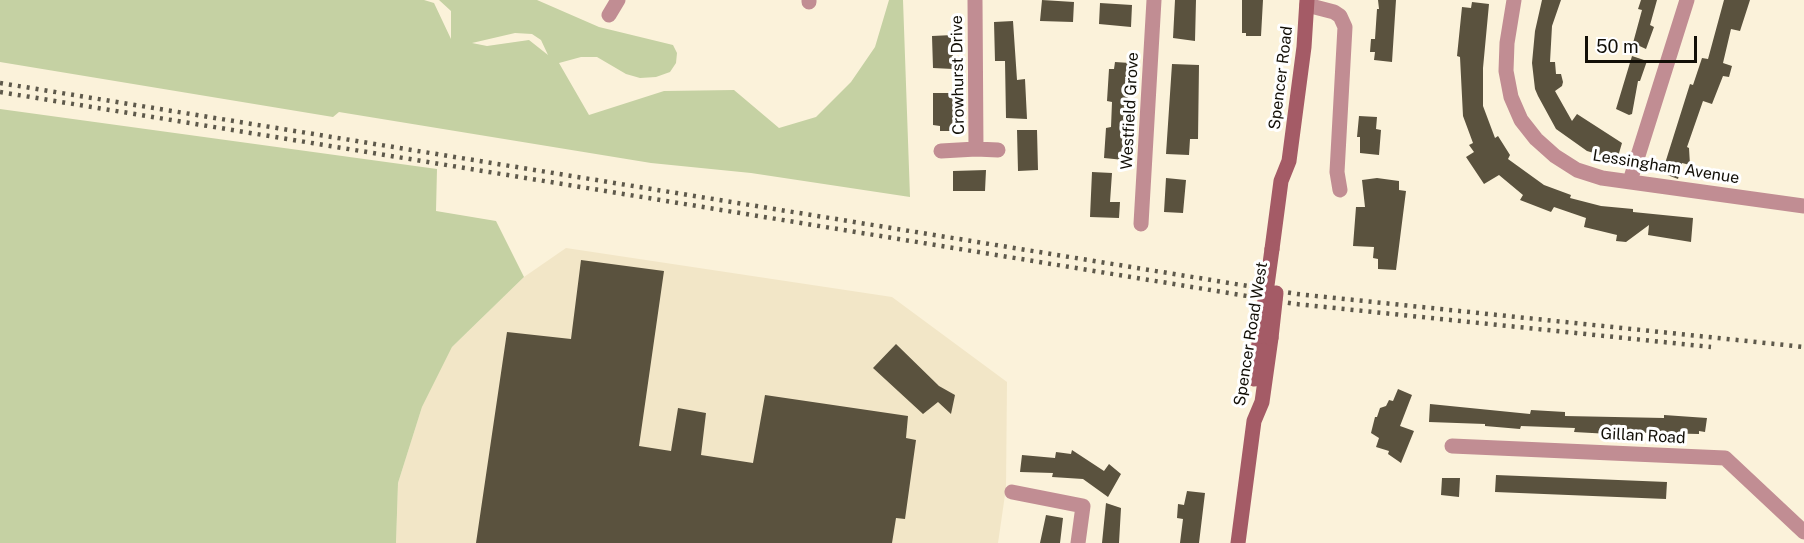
<!DOCTYPE html>
<html>
<head>
<meta charset="utf-8">
<style>
  body { margin:0 }
  #map { position:relative; width:1804px; height:543px; overflow:hidden; background:#fbf2da; font-family:"Public Sans",sans-serif }
  canvas { display:block }
  .scale { position:absolute; left:1585px; top:36px; width:112px; height:27px; box-sizing:border-box; border:3px solid #120f07; border-top:0; padding-left:8px; font-size:18px; line-height:21px; white-space:nowrap; color:#120f07; -webkit-text-stroke:4px #fff; paint-order:stroke }
</style>
</head>
<body>
<div id="map">
<canvas width="1804" height="543"></canvas>
<div class="scale">50 m</div>
</div>
<script>
const c = document.querySelector('canvas').getContext('2d');
c.lineJoin = 'round';
function fill(path, color) { c.fillStyle = color; c.fill(path, 'evenodd'); }
const poly = rows => new Path2D(rows.map(r => 'M' + r).join(''));
function stroke(path, color, width, dash) { c.strokeStyle = color; c.lineWidth = width; c.lineCap = dash ? 'butt' : 'round'; c.setLineDash(dash || []); c.stroke(path); }
function label(font, color, halo, rows, align = 'center') {
  c.font = font + ' "Public Sans",sans-serif'; c.lineWidth = 6; c.setLineDash([]); c.textBaseline = 'middle'; c.strokeStyle = halo; c.fillStyle = color; for (const [text, x, y, turn = 0] of rows) {
    c.save(); c.translate(x, y); c.rotate((+turn || 0) * Math.PI / 180); c.textAlign = isNaN(turn) ? turn : align; if (halo) c.strokeText(text, 0, 0); c.fillText(text, 0, 0); c.restore();
  }
}
fill(poly([
  [566,248,892,297,1007,382,1006,488,998,543,396,543,398,483,422,407,452,347,524,277]
]), '#f2e6c7');
fill(poly([
  [0,0,424,0,434,3,451,39,451,11,439,0,537,0,599,27,673,45,677,53,676,63,670,72,656,77,640,78,626,74,597,57,581,57,559,63,589,115,664,91,734,90,779,128,816,117,851,82,875,47,889,0,903,0,910,197,751,173,651,163,339,112,333,117,0,62],
  [515,33,532,34,541,40,548,55,529,40,487,46,472,43],
  [0,109,437,169,436,211,496,221,524,277,452,347,422,407,398,483,396,543,0,543]
]), '#c5d1a3');
fill(poly([
  [1042,0,1074,2,1073,22,1040,21],
  [1175,0,1196,0,1195,41,1173,38],
  [1242,0,1263,0,1261,36,1246,36,1246,33,1242,33],
  [1378,0,1396,0,1392,62,1374,60,1375,52,1370,52,1371,39,1375,39,1377,9,1379,9],
  [1542,0,1561,0,1552,26,1550,62,1555,62,1556,74,1561,74,1563,82,1562,86,1555,91,1572,121,1577,114,1622,143,1617,160,1587,151,1556,129,1538,96,1535,89,1532,63,1535,31],
  [1641,0,1657,0,1650,25,1654,27,1646,49,1633,43,1642,10,1638,9],
  [1724,0,1750,0,1740,31,1731,29,1723,63,1732,66,1729,77,1723,76,1712,104,1703,101,1687,147,1689,148,1690,165,1682,163,1678,179,1662,173,1690,84,1693,85,1702,58,1708,59],
  [1472,2,1489,4,1483,68,1483,106,1495,138,1498,136,1510,155,1508,159,1544,185,1571,195,1570,198,1601,206,1633,209,1633,212,1693,218,1691,242,1648,235,1649,225,1626,242,1616,241,1617,235,1584,227,1586,218,1554,207,1551,212,1520,200,1523,195,1499,175,1484,184,1466,157,1474,152,1469,145,1473,143,1463,116,1460,57,1457,56,1462,7,1471,8],
  [1100,3,1132,5,1131,27,1099,24],
  [1013,21,1017,80,1025,79,1027,119,1006,118,1005,61,995,61,994,22],
  [953,35,953,69,933,68,932,36],
  [1632,56,1647,61,1640,81,1638,81,1632,114,1629,115,1616,109],
  [1115,62,1130,63,1124,160,1104,158,1106,128,1111,127,1112,102,1107,101,1109,69,1114,69],
  [1172,64,1199,65,1198,139,1190,139,1189,155,1166,154],
  [933,93,954,93,956,131,940,131,940,126,933,125],
  [1359,116,1377,117,1376,129,1381,130,1379,155,1360,153,1360,137,1357,137],
  [1017,130,1037,130,1038,170,1018,171],
  [986,170,985,191,953,191,953,171],
  [1092,172,1112,173,1110,202,1120,202,1119,218,1090,217],
  [1166,178,1186,180,1183,213,1164,212],
  [1377,178,1399,181,1399,190,1406,191,1396,270,1378,269,1378,259,1373,258,1374,247,1353,246,1356,207,1365,207,1362,180],
  [581,260,664,271,639,446,671,451,678,408,706,413,701,455,753,463,765,395,908,416,906,438,916,440,905,519,896,518,892,543,476,543,507,332,571,339],
  [896,344,939,386,955,395,951,414,938,402,923,414,873,368],
  [1398,389,1412,395,1400,426,1414,431,1401,463,1388,454,1389,451,1376,447,1379,438,1371,433,1375,417,1377,417,1380,408,1386,406,1389,400,1393,401],
  [1430,404,1530,414,1531,410,1565,412,1565,416,1664,418,1664,415,1707,418,1705,432,1699,431,1699,434,1610,432,1610,434,1574,432,1575,428,1521,426,1520,429,1485,426,1485,424,1429,422],
  [1072,450,1104,471,1109,464,1121,474,1108,497,1083,479,1052,477,1053,473,1020,472,1022,455,1055,458,1056,452,1071,454],
  [1496,475,1667,482,1666,499,1495,492],
  [1442,478,1460,478,1459,497,1441,495],
  [1187,491,1205,493,1199,543,1180,543,1183,519,1177,518,1178,504,1184,505],
  [1106,503,1121,508,1119,543,1102,543],
  [1046,515,1063,518,1060,543,1040,543]
]), '#5a523e');
stroke(poly([
  [1514,0,1507,43,1506,71,1511,97,1521,120,1536,139,1555,156,1577,170,1602,178,1804,206],
  [809,2,809,0],
  [1307,5,1334,12,1340,16,1345,27,1337,172,1340,190],
  [609,15,618,0],
  [976,149,998,150],
  [941,151,976,149,975,0],
  [1630,181,1687,0],
  [1141,224,1154,0],
  [1452,446,1725,458,1804,532],
  [1012,492,1083,506,1078,543]
]), '#c18d93', 15);
stroke(poly([
  [1272,249,1281,181,1289,161,1304,47,1307,0],
  [1254,379,1260,336],
  [1238,543,1254,421,1262,402,1271,338]
]), '#a45b66', 15);
stroke(poly([
  [0,83,1297,294,1804,347],
  [0,92,1296,304,1711,347]
]), '#5e594b', 4.5, [3, 6]);
stroke(poly([
  [1260,336,1272,249],
  [1271,338,1276,293]
]), '#a45b66', 15);
label('16px', '#120f07', '#fff', [
  ["Crowhurst Drive",958,75,-91],
  ["Spencer Road",1281,78,-83],
  ["Westfield Grove",1130,111,-87],
  ["Lessingham Avenue",1666,167,9],
  ["Spencer Road West",1251,334,-81],
  ["Gillan Road",1643,436,3]
]);
</script>
</body>
</html>
